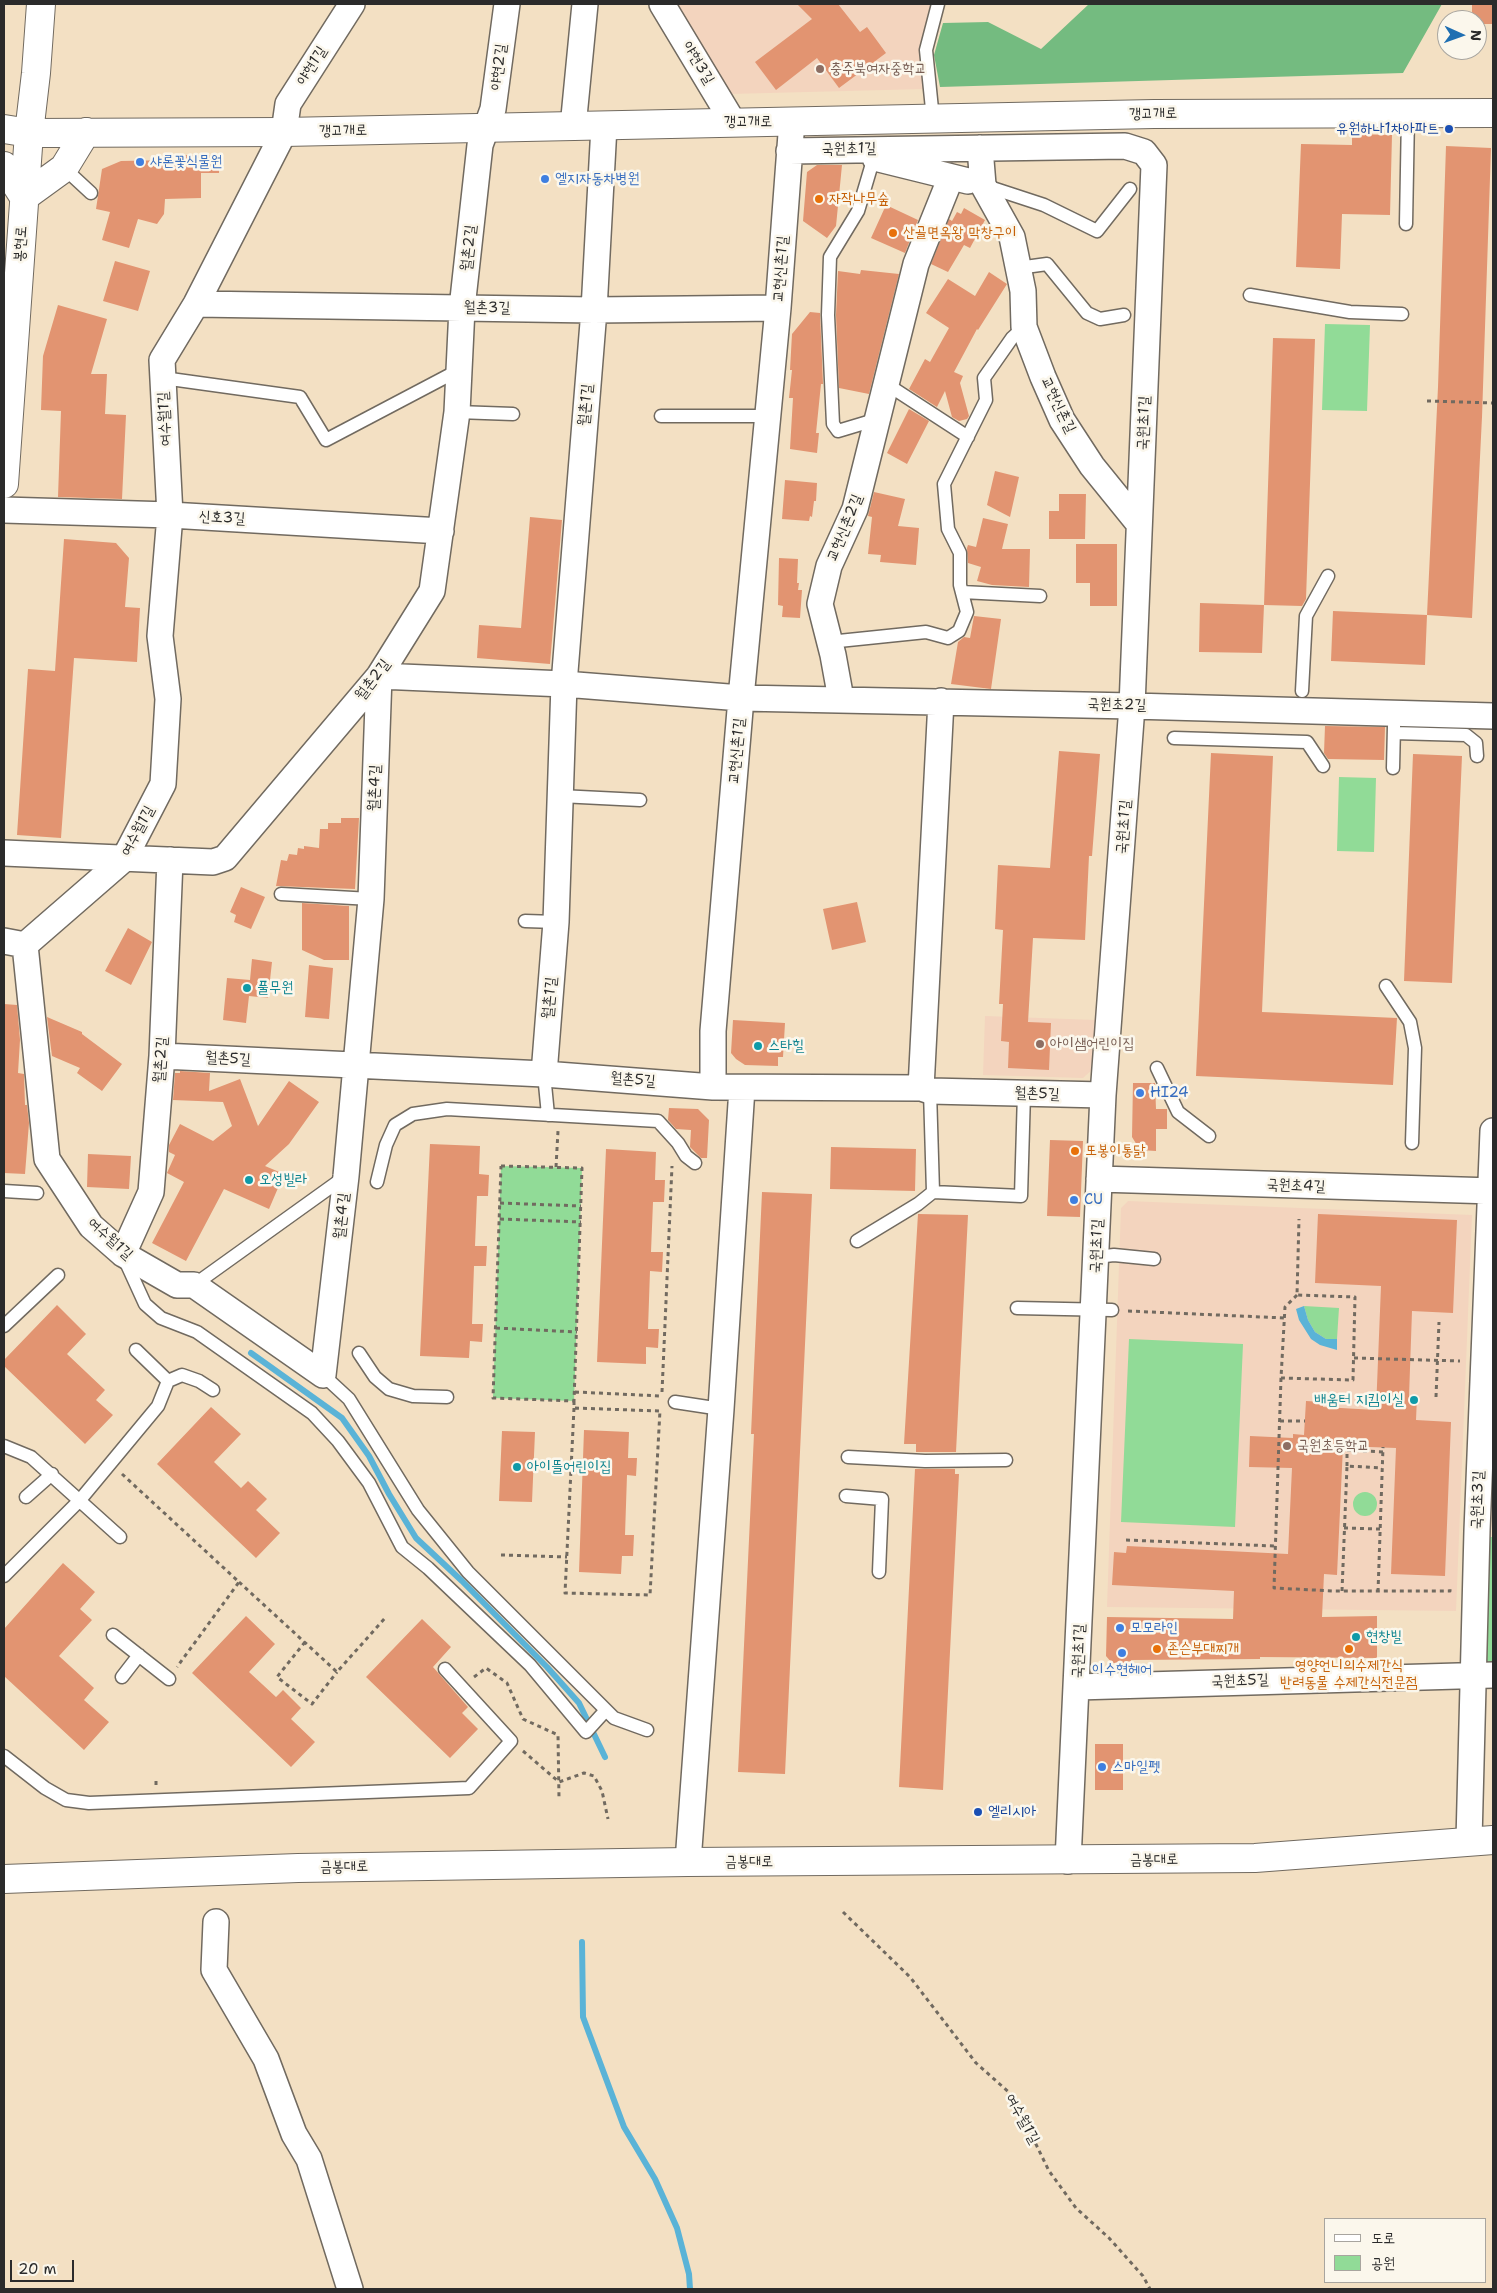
<!DOCTYPE html>
<html>
<head>
<meta charset="utf-8">
<style>
  body { margin:0 }
  #map { position:relative; width:1497px; height:2293px; overflow:hidden; background:#f3e0c3; font-family:"Shantell Sans","Poor Story",sans-serif }
  canvas { display:block }
  .frame { position:absolute; inset:0; border:5px solid #2b2b2b; pointer-events:none }
  .legend { position:absolute; left:1324px; top:2218px; width:162px; height:65px; box-sizing:border-box; background:#fbf7ec; border:1px solid #a8a59f; margin:0; padding:6px 9px; list-style:none; font-size:15px; color:#2b2b2b }
  .legend li { display:flex; align-items:center; gap:10px; height:25px }
  .legend b { width:25px; border:1px solid #a8a59f }
  .north { position:absolute; left:1437px; top:10px; width:50px; height:50px; box-sizing:border-box; background:#fbf7ec; border:1px solid #a8a59f; border-radius:50%; rotate:92deg; font-size:14px; font-weight:700; line-height:20px; text-align:center; color:#2b2b2b }
  .north::after { content:''; display:block; margin:auto; width:18px; height:22px; background:#1f6fb2; clip-path:polygon(50% 0,100% 100%,50% 72%,0 100%) }
  .scale { position:absolute; left:10px; top:2260px; width:64px; height:22px; box-sizing:border-box; border:2px solid #2b2b2b; border-top:0; padding-left:6px; font-size:15px; line-height:18px; white-space:nowrap; color:#2b2b2b; -webkit-text-stroke:4px #fbf7ec; paint-order:stroke }
</style>
</head>
<body>
<div id="map">
<canvas width="1497" height="2293"></canvas>
<div class="frame"></div>
<ul class="legend">
<li><b style="height:6px;background:#fff"></b>도로</li>
<li><b style="height:14px;background:#91db97"></b>공원</li>
</ul>
<div class="north">N</div>
<div class="scale">20 m</div>
</div>
<script>
const c = document.querySelector('canvas').getContext('2d');
c.lineJoin = 'round';
function fillPath(path, color) {
  c.fillStyle = color;
  c.fill(path, 'evenodd');
}
function poly(rows) {
  const path = new Path2D();
  for (const r of rows) {
    if (r.length === 3) {
      path.moveTo(r[0] + r[2], r[1]);
      path.arc(r[0], r[1], r[2], 0, 2 * Math.PI);
      continue;
    }
    path.moveTo(r[0], r[1]);
    for (let i = 2; i < r.length; i += 2) path.lineTo(r[i], r[i + 1]);
  }
  return path;
}
function trace(path, color, width, dash) {
  c.strokeStyle = color;
  c.lineWidth = width;
  c.lineCap = dash ? 'butt' : 'round';
  c.setLineDash(dash || []);
  c.stroke(path);
}
function write(font, color, halo, rows, align = 'center') {
  c.font = font + ' "Shantell Sans","Poor Story",sans-serif';
  c.lineWidth = 5;
  c.setLineDash([]);
  c.textBaseline = 'middle';
  c.strokeStyle = halo;
  c.fillStyle = color;
  for (const [text, x, y, turn = 0] of rows) {
    c.save();
    c.translate(x, y);
    c.rotate((+turn || 0) * Math.PI / 180);
    c.textAlign = isNaN(turn) ? turn : align;
    if (halo) c.strokeText(text, 0, 0);
    c.fillText(text, 0, 0);
    c.restore();
  }
}
fillPath(poly([
  [678,4,937,4,926,49,924,89,730,94],
  [985,1016,1096,1020,1094,1068,1083,1078,983,1075],
  [1128,1201,1472,1215,1456,1611,1107,1607,1121,1208]
]), '#f3d4be');
fillPath(poly([
  [1325,324,1370,325,1367,411,1322,410],
  [1339,777,1376,778,1374,852,1337,851],
  [501,1166,582,1168,574,1401,493,1398],
  [1304,1306,1339,1308,1337,1339,1326,1339,1315,1332,1308,1320],
  [1129,1339,1243,1344,1235,1527,1121,1522],
  [1365,1504,12],
  [1481,1537,1493,1537,1493,1667,1486,1667,1478,1657]
]), '#91db97');
fillPath(poly([
  [1089,4,1442,4,1403,73,940,87,934,55,943,23,988,22,1041,49]
]), '#74bb80');
fillPath(poly([
  [1304,1306,1308,1320,1315,1332,1326,1339,1337,1339,1337,1350,1320,1345,1311,1339,1299,1320,1296,1309]
]), '#5ab3d7');
trace(poly([
  [251,1353,342,1418,369,1456,389,1494,416,1538,462,1581,547,1667,579,1703,605,1757],
  [582,1942,583,2017,624,2127,655,2179,677,2228,689,2274,690,2289]
]), '#5ab3d7', 6);
fillPath(poly([
  [797,4,838,4,860,32,867,27,886,53,839,88,817,58,776,90,755,62,812,19],
  [1472,4,1493,4,1493,24,1477,24,1477,20,1472,20],
  [1352,134,1392,135,1390,215,1342,214,1340,269,1296,267,1301,144,1352,145],
  [1446,146,1491,148,1482,417,1472,618,1427,615,1438,387],
  [174,155,219,155,219,173,201,173,201,198,165,199,164,214,157,224,138,219,129,248,102,240,110,212,96,209,102,169,121,161,174,160],
  [817,165,842,165,836,226,827,238,803,221,807,172],
  [886,205,918,220,905,253,871,238],
  [964,208,985,220,970,248,964,245,948,272,931,264,949,219,952,221,957,212,961,214],
  [115,261,150,271,138,311,103,301],
  [861,270,899,274,869,394,839,388,836,315,838,271,860,274],
  [989,272,1007,284,978,330,977,329,954,372,963,376,960,383,969,416,967,419,959,421,952,417,945,391,937,407,909,389,925,359,930,362,949,328,926,313,948,279,975,296],
  [58,305,107,319,91,374,107,374,105,414,126,415,122,499,58,497,61,411,41,410,43,356],
  [810,312,820,313,823,384,821,384,816,433,819,433,817,453,790,449,793,398,789,398,792,370,790,370,792,334],
  [1273,338,1315,339,1306,599,1302,606,1264,605],
  [909,409,929,421,907,464,887,453],
  [995,471,1019,477,1010,517,987,505],
  [785,480,817,483,816,501,814,501,812,517,810,516,809,521,782,519],
  [874,492,905,499,898,526,919,528,916,565,880,562,881,555,868,554,872,517,868,516],
  [1059,494,1086,494,1085,539,1049,539,1049,511,1059,511],
  [530,517,562,520,550,664,477,658,479,625,521,628],
  [983,518,1008,524,1002,549,1030,549,1029,587,992,585,977,581,981,567,968,563,967,548,968,545,976,547],
  [64,539,116,543,129,558,125,607,140,608,137,662,74,658,61,838,17,835,28,669,55,671],
  [1076,544,1117,544,1117,606,1090,606,1090,583,1076,583],
  [779,558,798,559,797,583,799,583,798,590,802,590,800,618,782,617,783,606,778,605],
  [1200,603,1264,605,1262,653,1199,652],
  [1333,611,1427,615,1425,665,1331,661],
  [974,616,1001,619,991,689,951,684,958,642,964,637,970,638],
  [1325,726,1385,727,1384,760,1328,759,1324,753],
  [1059,751,1100,754,1092,856,1089,856,1085,940,1033,938,1028,1022,1051,1023,1049,1070,1008,1068,1009,1042,1001,1041,1003,1004,999,1004,1003,930,995,929,998,865,1050,868],
  [1211,753,1273,756,1262,1012,1397,1018,1393,1085,1196,1076],
  [1413,754,1462,756,1452,983,1404,981],
  [341,818,359,818,355,889,276,886,281,860,287,861,289,854,297,855,298,848,304,849,304,846,319,848,320,829,328,829,328,823,341,823],
  [241,887,265,897,251,929,234,922,236,915,230,912],
  [857,902,866,942,832,950,823,909],
  [302,903,349,906,349,960,324,960,302,950],
  [128,928,152,942,131,985,105,971],
  [252,959,272,962,268,998,249,996,246,1023,223,1020,227,978,250,980],
  [309,965,333,968,329,1019,305,1017],
  [4,1004,17,1005,20,1040,18,1073,24,1074,25,1105,27,1105,29,1123,25,1174,4,1173],
  [47,1017,82,1032,82,1034,122,1064,102,1091,77,1073,80,1068,52,1056],
  [733,1020,785,1023,783,1057,778,1057,778,1066,745,1065,736,1059,731,1053],
  [180,1071,210,1073,209,1091,240,1079,258,1126,289,1081,319,1102,289,1144,265,1166,284,1174,269,1209,224,1189,186,1261,152,1243,184,1182,167,1173,175,1155,169,1152,169,1145,180,1124,213,1141,232,1126,223,1102,173,1100,175,1073,180,1073],
  [1133,1083,1155,1083,1156,1109,1167,1109,1167,1129,1156,1129,1156,1151,1140,1150,1132,1137],
  [669,1108,698,1109,709,1120,707,1158,701,1158,690,1147,691,1130,676,1129,668,1120],
  [1050,1140,1083,1141,1080,1217,1047,1216],
  [430,1144,480,1146,479,1174,489,1175,488,1196,477,1196,475,1246,487,1246,486,1266,474,1266,472,1324,483,1324,482,1342,470,1341,469,1358,420,1356],
  [831,1147,916,1149,915,1191,830,1189],
  [606,1149,656,1152,655,1180,665,1180,664,1202,653,1202,651,1252,663,1252,662,1272,650,1271,648,1329,659,1329,658,1348,646,1347,646,1364,597,1362],
  [88,1154,131,1156,129,1189,87,1187],
  [762,1192,812,1194,785,1774,738,1772,754,1434,751,1434],
  [918,1214,968,1215,956,1452,916,1452,916,1444,904,1444],
  [1318,1214,1457,1220,1453,1313,1412,1311,1409,1397,1417,1397,1416,1420,1451,1422,1445,1576,1391,1574,1396,1448,1343,1446,1337,1575,1324,1574,1322,1617,1377,1616,1377,1658,1260,1657,1260,1659,1131,1660,1131,1663,1112,1663,1106,1656,1107,1617,1233,1619,1234,1591,1112,1585,1114,1552,1126,1553,1127,1546,1288,1554,1292,1468,1249,1467,1250,1436,1293,1438,1293,1434,1304,1435,1306,1401,1323,1402,1323,1407,1376,1410,1381,1286,1315,1283],
  [57,1305,86,1334,67,1354,105,1390,96,1400,113,1415,85,1444,4,1366,4,1360],
  [211,1407,241,1434,214,1462,241,1488,248,1481,267,1499,256,1510,280,1533,256,1558,157,1464],
  [584,1430,629,1432,628,1458,637,1458,636,1476,627,1475,625,1535,634,1535,633,1556,622,1556,621,1574,579,1572],
  [502,1431,535,1432,532,1502,499,1501],
  [915,1469,955,1469,955,1474,959,1474,943,1790,899,1787],
  [63,1563,95,1592,80,1609,92,1620,59,1656,94,1688,84,1700,109,1722,84,1750,4,1676,4,1629],
  [246,1616,275,1644,249,1672,276,1697,283,1690,301,1708,291,1719,315,1742,291,1767,192,1673],
  [422,1619,451,1647,433,1667,468,1707,462,1713,478,1729,450,1758,366,1677],
  [1095,1744,1123,1744,1123,1790,1095,1790]
]), '#e29471');
const lane = poly([
  [933,119,926,50,938,4],
  [874,157,858,211,830,257,828,315,833,424,838,431,878,419],
  [64,168,91,193],
  [986,186,1044,205,1097,231,1130,189],
  [1406,224,1408,115],
  [1018,268,1047,264,1087,313,1100,319,1124,315],
  [1250,295,1350,312,1402,314],
  [163,378,300,397,326,440,459,370],
  [888,385,968,437],
  [457,412,513,414],
  [661,416,768,416],
  [962,592,1040,596],
  [829,642,926,632,948,638,959,631,967,612,960,585,960,553,948,529,944,484,986,400,984,378,1012,338,1024,327],
  [1302,691,1306,616,1328,576],
  [1394,733,1466,735,1476,743,1477,756],
  [1174,738,1307,742,1323,766],
  [1393,768,1394,726],
  [560,796,640,800],
  [281,894,371,899],
  [525,921,556,922],
  [1386,986,1410,1022,1415,1048,1412,1143],
  [1157,1068,1178,1112,1209,1136],
  [544,1074,548,1115],
  [930,1091,933,1192,1021,1196,1024,1093],
  [377,1182,386,1145,395,1125,413,1114,447,1109,658,1121,678,1143,686,1156,695,1163],
  [4,1191,37,1193],
  [857,1241,918,1204,933,1192],
  [1096,1257,1114,1255,1154,1259],
  [124,1258,145,1304,161,1318,197,1332,312,1413,338,1441,369,1483,402,1547,428,1568,530,1665,586,1732,606,1710],
  [194,1285,346,1176],
  [1017,1308,1112,1310],
  [4,1326,58,1275],
  [136,1350,168,1381],
  [359,1353,375,1377,389,1389,413,1396,447,1397],
  [323,1375,349,1399,418,1510,468,1572,614,1718,647,1730],
  [675,1402,721,1409],
  [4,1446,31,1457,120,1537],
  [848,1457,925,1461,1006,1460],
  [846,1496,882,1499,879,1572],
  [26,1497,52,1474],
  [4,1576,80,1500,158,1406,168,1381,182,1375,199,1381,213,1390],
  [113,1635,169,1679],
  [122,1677,139,1655],
  [4,1756,45,1788,66,1800,89,1803,469,1788,511,1741,445,1669]
]);
const street = poly([
  [352,4,288,104,284,132,196,304,162,360,170,515,160,636,168,699,163,784,124,859,25,945,47,1159,91,1226,123,1254,177,1285,194,1285,323,1375,346,1176,371,899,379,676,564,684,741,698,1132,706,1493,716],
  [662,4,733,122],
  [573,127,585,4],
  [980,148,983,185,1012,237,1023,291,1024,327,1043,377,1062,420,1092,466,1139,524],
  [789,151,1125,146,1144,152,1154,165,1132,706,1103,1095,1068,1861],
  [875,158,968,181],
  [196,304,594,310,778,308],
  [4,510,170,515,441,531],
  [841,699,833,655,820,604,829,566,855,509,916,264,951,177],
  [4,853,213,862,225,858,379,676,432,591,457,412,462,308,480,145,493,109,507,4],
  [4,941,25,945],
  [162,1056,544,1074,713,1087,921,1088,930,1091,1103,1095],
  [544,1074,556,922,564,684,594,310,604,126],
  [713,1087,713,1031,741,698,778,308,791,134],
  [921,1088,941,701],
  [1099,1179,1493,1191],
  [123,1254,151,1192,162,1056,170,860],
  [1077,1687,1493,1675],
  [1469,1840,1477,1531,1493,1131],
  [688,1862,721,1409,742,1088],
  [216,1922,214,1970,266,2059,294,2134,309,2159,350,2289]
]);
const secondary = poly([
  [4,129,29,133,284,132,1154,114,1493,113],
  [4,166,24,197,64,168,86,132],
  [4,484,29,133,36,73,41,4],
  [4,1879,298,1868,688,1862,1255,1858,1493,1840]
]);
trace(lane, '#716a60', 15);
trace(street, '#716a60', 28);
trace(secondary, '#716a60', 30);
trace(poly([
  [1427,401,1493,403],
  [501,1166,582,1168,574,1401,493,1398,501,1166],
  [556,1167,558,1131],
  [500,1203,581,1206],
  [500,1219,581,1222],
  [1297,1295,1285,1307,1281,1378,1353,1380,1355,1297,1297,1295,1299,1219],
  [1128,1311,1285,1318],
  [496,1328,577,1332],
  [1354,1358,1460,1361],
  [1281,1378,1274,1588,1334,1591,1450,1591,1450,1589],
  [575,1392,661,1396],
  [662,1392,672,1166],
  [1436,1397,1439,1322],
  [574,1401,574,1408,660,1411],
  [574,1408,565,1593,650,1595,660,1410],
  [1280,1421,1305,1421],
  [1347,1466,1347,1450,1383,1452],
  [122,1474,239,1582,177,1667],
  [1344,1528,1380,1529],
  [1126,1540,1275,1546],
  [501,1555,567,1557],
  [239,1582,337,1672,385,1618],
  [1342,1591,1347,1466,1382,1468],
  [1378,1592,1383,1447],
  [305,1642,277,1677,312,1704,337,1672],
  [474,1677,486,1668,507,1683,523,1719,558,1735,559,1798],
  [523,1751,559,1782,584,1773,594,1776,602,1791,608,1819],
  [156,1785,156,1778],
  [843,1912,910,1977,976,2063,1012,2095,1049,2171,1076,2208,1109,2238,1143,2276,1150,2289]
]), '#716a60', 3, [4, 4]);
trace(lane, '#fff', 12);
trace(street, '#fff', 25);
trace(secondary, '#fff', 28);
for (const [x, y, r, color] of [
  [820,69,5,"#8d6e63"],
  [1449,129,5,"#1a4fb4"],
  [140,162,5,"#3f7fe0"],
  [545,179,5,"#3f7fe0"],
  [819,199,5,"#e8710a"],
  [893,233,5,"#e8710a"],
  [247,988,5,"#0f9aa8"],
  [1040,1044,5,"#8d6e63"],
  [758,1046,5,"#0f9aa8"],
  [1140,1093,5,"#3f7fe0"],
  [1075,1151,5,"#e8710a"],
  [249,1180,5,"#0f9aa8"],
  [1074,1200,5,"#3f7fe0"],
  [1414,1400,5,"#0f9aa8"],
  [1287,1446,5,"#8d6e63"],
  [517,1467,5,"#0f9aa8"],
  [1120,1628,5,"#3f7fe0"],
  [1356,1637,5,"#0f9aa8"],
  [1157,1649,5,"#e8710a"],
  [1349,1649,5,"#e8710a"],
  [1122,1653,5,"#3f7fe0"],
  [1102,1767,5,"#3f7fe0"],
  [978,1812,5,"#1a4fb4"]
]) {
  const dot = new Path2D();
  dot.arc(x, y, r, 0, 2 * Math.PI);
  c.fillStyle = color;
  c.fill(dot);
  trace(dot, '#fbf7ec', 2);
}
write('15px', '#2b2b2b', '#fbf7ec', [
  ["야현3길",698,63,59],
  ["야현1길",312,66,-58],
  ["야현2길",499,67,-83],
  ["갱고개로",1153,114,-1],
  ["갱고개로",748,122],
  ["갱고개로",343,131,-1],
  ["국원초1길",849,149,-1],
  ["봉현로",21,244,-86],
  ["월촌2길",469,248,-84],
  ["교현신촌1길",781,269,-86],
  ["월촌3길",487,308,1],
  ["월촌1길",586,405,-85],
  ["교현신촌길",1058,405,64],
  ["여수월1길",165,419,-93],
  ["국원초1길",1144,423,-88],
  ["신호3길",222,518,3],
  ["교현신촌2길",845,528,-68],
  ["월촌2길",373,680,-53],
  ["국원초2길",1117,705,1],
  ["교현신촌1길",737,751,-85],
  ["월촌4길",375,788,-88],
  ["국원초1길",1124,827,-86],
  ["여수월1길",138,831,-62],
  ["월촌1길",550,998,-85],
  ["월촌5길",228,1059,3],
  ["월촌2길",161,1060,-86],
  ["월촌5길",633,1080,4],
  ["월촌5길",1037,1094,2],
  ["국원초4길",1296,1186,2],
  ["월촌4길",342,1216,-84],
  ["여수월1길",110,1239,42],
  ["국원초1길",1097,1246,-88],
  ["국원초3길",1478,1500,-88],
  ["국원초1길",1079,1651,-88],
  ["국원초5길",1240,1681,-2],
  ["금봉대로",1154,1860,-1],
  ["금봉대로",749,1862],
  ["금봉대로",344,1867,-1],
  ["여수월1길",1022,2119,61]
]);
write('15px', '#785e54', '#fbf7ec', [
  ["충주북여자중학교",830,69],
  ["아이샘어린이집",1050,1044],
  ["국원초등학교",1297,1446]
], 'left');
write('15px', '#164399', '#fbf7ec', [
  ["유원하나1차아파트",1439,129],
  ["엘리시아",988,1812,"left"]
], 'right');
write('15px', '#366cbe', '#fbf7ec', [
  ["샤론꽃식물원",150,162],
  ["엘지자동차병원",555,179],
  ["HI24",1150,1093],
  ["CU",1084,1200],
  ["모모라인",1130,1628],
  ["이수현헤어",1122,1670,"center"],
  ["스마일펫",1112,1767]
], 'left');
write('15px', '#c56008', '#fbf7ec', [
  ["자작나무숲",829,199],
  ["산골면옥왕 막창구이",903,233],
  ["또봉이통닭",1085,1151],
  ["존슨부대찌개",1167,1649],
  ["영양언니의수제간식",1349,1666,"center"],
  ["반려동물 수제간식전문점",1349,1683,"center"]
], 'left');
write('15px', '#0d838f', '#fbf7ec', [
  ["풀무원",257,988],
  ["스타힐",768,1046],
  ["오성빌라",259,1180],
  ["배움터 지킴이실",1404,1400,"right"],
  ["아이뜰어린이집",527,1467],
  ["현창빌",1366,1637]
], 'left');
</script>
</body>
</html>
